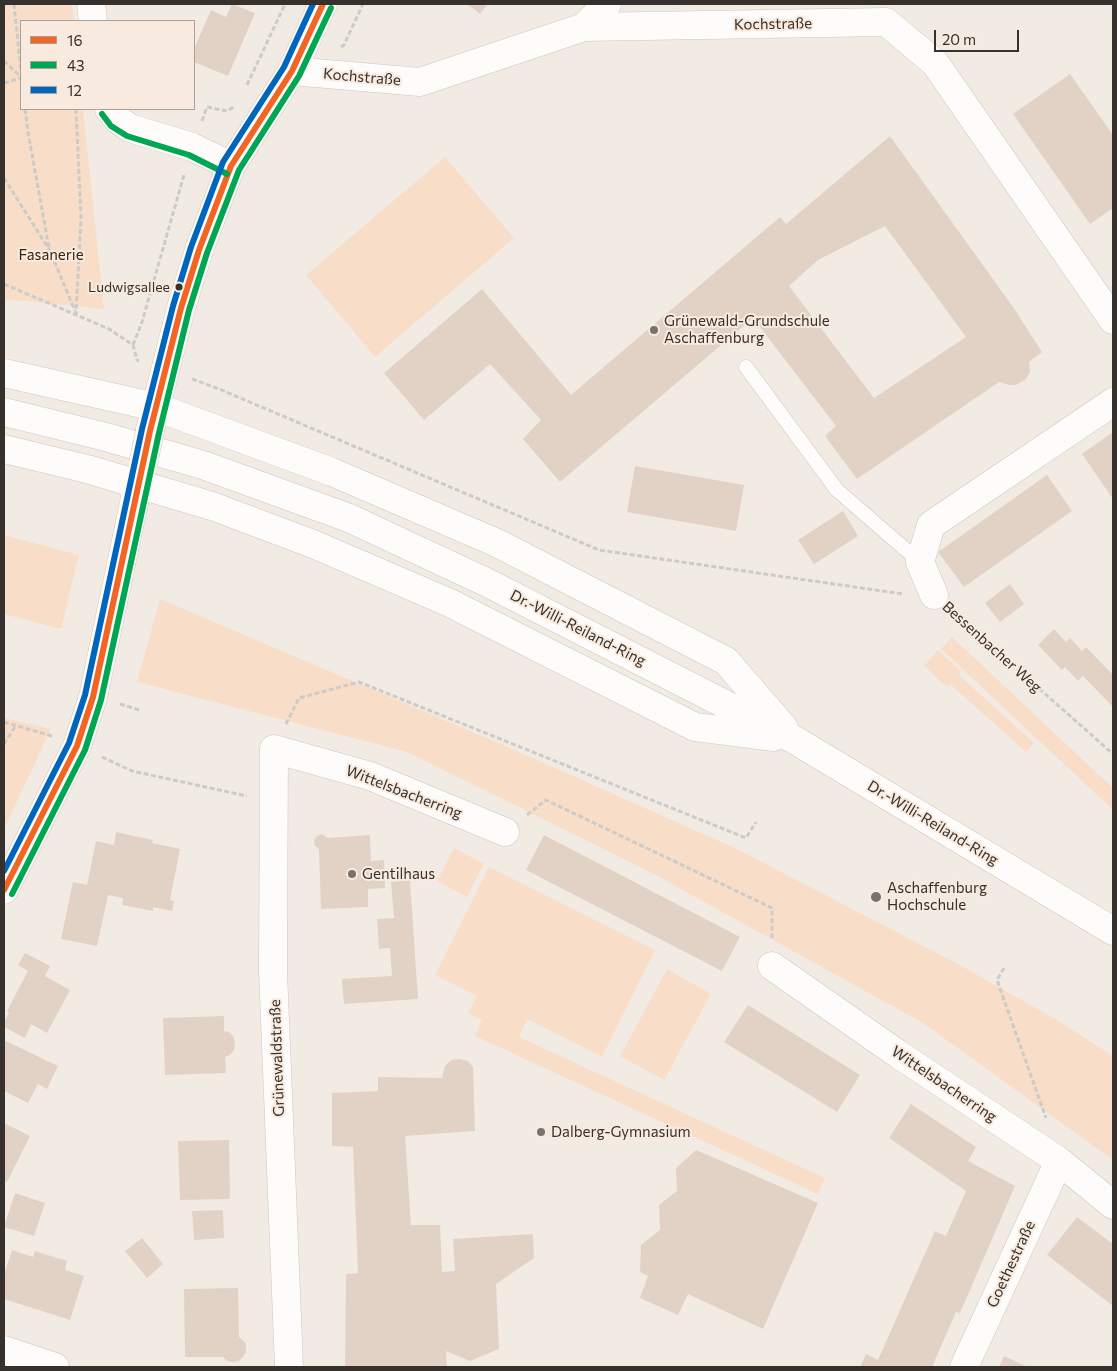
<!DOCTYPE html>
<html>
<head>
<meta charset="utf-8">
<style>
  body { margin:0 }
  #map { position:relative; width:1117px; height:1371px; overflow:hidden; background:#f2ebe4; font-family:Commissioner,sans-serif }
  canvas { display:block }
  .frame { position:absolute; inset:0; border:5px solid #37312d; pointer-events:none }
  .legend { position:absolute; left:20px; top:20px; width:175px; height:90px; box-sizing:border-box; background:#f8eade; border:1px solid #aba097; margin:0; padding:6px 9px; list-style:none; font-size:15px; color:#37312d }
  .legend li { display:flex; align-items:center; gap:10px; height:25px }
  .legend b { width:25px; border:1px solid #aba097 }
  .scale { position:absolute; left:934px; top:30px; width:85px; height:22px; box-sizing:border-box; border:2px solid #37312d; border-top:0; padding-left:6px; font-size:15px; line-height:18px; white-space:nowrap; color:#37312d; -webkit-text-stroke:4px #f8eade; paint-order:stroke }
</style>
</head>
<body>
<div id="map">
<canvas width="1117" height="1371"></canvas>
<div class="frame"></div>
<ul class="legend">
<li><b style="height:6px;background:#f26522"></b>16</li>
<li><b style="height:6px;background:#00a651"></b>43</li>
<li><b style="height:6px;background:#0065bd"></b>12</li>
</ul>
<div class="scale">20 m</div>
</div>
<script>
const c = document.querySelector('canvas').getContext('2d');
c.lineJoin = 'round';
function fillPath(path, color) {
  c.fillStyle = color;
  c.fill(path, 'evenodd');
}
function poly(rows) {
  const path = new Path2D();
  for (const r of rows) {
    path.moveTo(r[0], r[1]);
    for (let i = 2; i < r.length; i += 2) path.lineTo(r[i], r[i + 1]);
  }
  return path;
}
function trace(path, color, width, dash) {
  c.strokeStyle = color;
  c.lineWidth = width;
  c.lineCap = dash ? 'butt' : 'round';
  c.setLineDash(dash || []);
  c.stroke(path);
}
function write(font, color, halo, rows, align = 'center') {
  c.font = font + ' Commissioner,sans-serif';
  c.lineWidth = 4;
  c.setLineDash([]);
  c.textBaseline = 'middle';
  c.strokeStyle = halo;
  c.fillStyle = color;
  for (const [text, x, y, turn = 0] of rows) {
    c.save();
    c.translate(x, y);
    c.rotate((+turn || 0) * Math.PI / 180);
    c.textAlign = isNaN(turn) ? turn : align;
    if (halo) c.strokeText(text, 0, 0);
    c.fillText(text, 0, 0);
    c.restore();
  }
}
fillPath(poly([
  [4,4,72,4,74,21,21,21,21,109,83,109,104,309,4,299],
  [445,157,514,238,375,357,306,275],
  [4,535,79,555,61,629,4,614],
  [160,599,508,747,737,849,958,964,1057,1020,1113,1056,1113,1160,923,1023,650,872,407,752,137,682],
  [952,637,1113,788,1113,810,941,649],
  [938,650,961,671,959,675,1034,743,1026,752,950,684,947,687,924,666],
  [4,718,51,729,4,829],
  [454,848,484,864,467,897,437,881],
  [489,867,655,950,602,1057,527,1019,519,1037,825,1178,818,1194,475,1036,482,1020,468,1013,477,996,435,975],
  [667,969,711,994,664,1080,620,1056]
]), '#f8dec8');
fillPath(poly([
  [232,4,255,13,228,76,194,62,194,49,211,10,226,17],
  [467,4,488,4,480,14],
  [1070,74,1113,135,1113,208,1090,224,1013,114],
  [890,136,1013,307,1042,352,1029,362,1030,372,1025,380,1016,385,1009,385,999,382,857,479,825,436,836,426,753,318,560,482,523,439,541,420,490,364,424,420,384,373,482,289,571,395,780,217,786,224],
  [885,226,966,337,874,398,789,286,818,260],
  [1113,432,1113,499,1082,454],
  [635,466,744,485,736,531,627,512],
  [1047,475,1072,511,964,587,938,552],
  [843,511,858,536,814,564,798,540],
  [1010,584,1024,604,1000,622,985,603],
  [1054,629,1066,642,1070,638,1082,651,1086,647,1113,675,1113,707,1083,676,1078,681,1065,667,1062,670,1038,645],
  [116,832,153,840,152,843,180,849,170,900,174,901,172,911,153,907,153,911,122,905,123,898,108,895,97,946,61,939,73,882,87,885,96,841,114,845],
  [322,834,328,838,370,835,371,861,384,860,385,888,368,889,368,907,321,909,319,849,315,846,314,840,317,836],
  [544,835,740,937,722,971,526,870],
  [410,880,418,999,344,1004,342,979,392,976,390,948,379,949,377,919,394,918,391,882],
  [25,953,50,966,45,976,70,990,47,1033,31,1024,25,1038,4,1027,4,1022,9,1013,7,1011,28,971,18,965],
  [748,1005,860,1075,837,1112,724,1042],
  [224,1016,224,1031,229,1032,233,1036,235,1043,234,1050,230,1055,225,1057,226,1073,165,1075,163,1018],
  [4,1040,58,1066,47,1089,38,1084,28,1103,4,1091],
  [460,1059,468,1061,473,1067,475,1131,405,1136,411,1225,440,1225,442,1272,455,1271,453,1239,533,1234,534,1258,496,1284,499,1349,470,1361,446,1351,447,1367,345,1367,346,1274,358,1273,353,1147,332,1146,332,1093,378,1091,378,1077,442,1078,445,1066,451,1060],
  [911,1104,976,1147,968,1161,1015,1186,960,1313,956,1312,932,1367,860,1367,866,1354,878,1360,935,1231,946,1236,966,1191,889,1138],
  [4,1123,30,1136,7,1182,4,1181],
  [229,1140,230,1199,180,1200,178,1141],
  [696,1150,818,1203,763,1329,688,1294,678,1315,640,1298,648,1276,640,1272,641,1245,660,1230,659,1205,677,1191,676,1168],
  [15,1193,45,1203,34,1236,4,1227],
  [223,1210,224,1238,194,1240,192,1211],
  [1077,1217,1113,1244,1113,1306,1047,1255],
  [142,1238,163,1264,147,1278,125,1251],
  [12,1250,33,1257,35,1251,67,1261,65,1270,84,1276,70,1320,4,1299,4,1275],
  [238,1288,239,1337,245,1342,246,1346,246,1352,243,1357,239,1361,233,1362,227,1361,223,1357,185,1357,184,1289],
  [1004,1356,1028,1367,999,1367]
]), '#e2d2c6');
const lane = poly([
  [746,367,837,490,920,562]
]);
const street = poly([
  [584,27,607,4],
  [292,71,420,82,584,27,886,22,935,63,1113,320],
  [934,595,920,562,931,525,1113,402],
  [4,890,77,746,93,697,138,484],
  [772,966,898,1054,1059,1161,1113,1205],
  [4,1350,55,1367],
  [289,1367,273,971,274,749,370,776,505,832],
  [964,1367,1059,1161]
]);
const secondary = poly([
  [91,4,93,21],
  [109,109,117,119,130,128,192,147,231,166],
  [150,430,181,308,199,250,231,166,292,71,323,4]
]);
const highway = poly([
  [4,373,156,407,332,472,497,543,726,661,784,728],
  [4,412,106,437,203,465,349,518,488,583,793,739,1113,931],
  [4,449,87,469,212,506,313,544,450,603,695,727,774,737]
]);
trace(lane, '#ccc6c1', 15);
trace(street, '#ccc6c1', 29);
trace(secondary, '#ccc6c1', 29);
trace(highway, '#ccc6c1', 29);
trace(poly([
  [14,4,21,71],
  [341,47,344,45,363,4],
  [4,61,21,77],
  [4,83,21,78],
  [247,85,285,4],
  [25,109,28,132,49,248],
  [76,109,81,217,76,314],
  [202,121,207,107,227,111,234,107],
  [4,178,50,251,75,311],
  [4,284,109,329,133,345,137,360,139,361],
  [133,345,142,322,184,175],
  [192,379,219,389,599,550,903,594],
  [955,614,1113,754],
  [120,704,139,710],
  [4,722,52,736],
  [286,724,299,698,359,682,746,838,756,822],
  [4,744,16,725],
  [102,757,132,771,247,796],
  [527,815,546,800,772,908,772,940],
  [1004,968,997,980,1046,1118]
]), '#cdcbc8', 3, [5, 2.5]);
trace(lane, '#fdfcfb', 14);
trace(street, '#fdfcfb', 28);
trace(secondary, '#fdfcfb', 28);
trace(highway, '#fdfcfb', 28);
const secondaryBridge = poly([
  [143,464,150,431]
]);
trace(secondaryBridge, '#ccc6c1', 29, []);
trace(secondaryBridge, '#fdfcfb', 28);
trace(poly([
  [4,890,77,746,93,697,150,431,181,308,199,250,231,166,292,71,323,4]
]), '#f26522', 6);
trace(poly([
  [102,114,111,126,127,136,189,155,227,174],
  [12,894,85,750,101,700,159,433,189,310,207,253,239,170,299,76,331,8]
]), '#00a651', 6);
trace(poly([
  [4,871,69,743,85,695,142,429,173,306,191,247,223,162,284,67,313,4]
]), '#0065bd', 6);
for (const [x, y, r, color] of [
  [179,287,4.5,"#37312d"],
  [654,330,5,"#78726d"],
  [352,874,5,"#78726d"],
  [876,897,6,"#78726d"],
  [541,1132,5,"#78726d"]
]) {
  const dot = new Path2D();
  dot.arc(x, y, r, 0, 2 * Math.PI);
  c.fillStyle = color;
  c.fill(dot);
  trace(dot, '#f8eade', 2);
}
write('14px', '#37312d', '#f8eade', [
  ["Ludwigsallee",170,287]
], 'right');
write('15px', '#37312d', '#f8eade', [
  ["Kochstraße",773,24,-1],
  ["Kochstraße",362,77,5],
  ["Dr.-Willi-Reiland-Ring",578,628,27],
  ["Bessenbacher Weg",992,647,42],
  ["Wittelsbacherring",404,792,21],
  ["Dr.-Willi-Reiland-Ring",933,823,31],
  ["Grünewaldstraße",277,1058,-92],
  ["Wittelsbacherring",944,1084,34],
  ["Goethestraße",1011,1264,-65]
]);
write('15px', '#3b230c', '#f8eade', [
  ["Fasanerie",51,255]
]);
write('15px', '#37312d', '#f8eade', [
  ["Grünewald-Grundschule",664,321],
  ["Aschaffenburg",664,338],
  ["Gentilhaus",362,874],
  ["Aschaffenburg",887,888],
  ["Hochschule",887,905],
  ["Dalberg-Gymnasium",551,1132]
], 'left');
</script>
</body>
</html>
